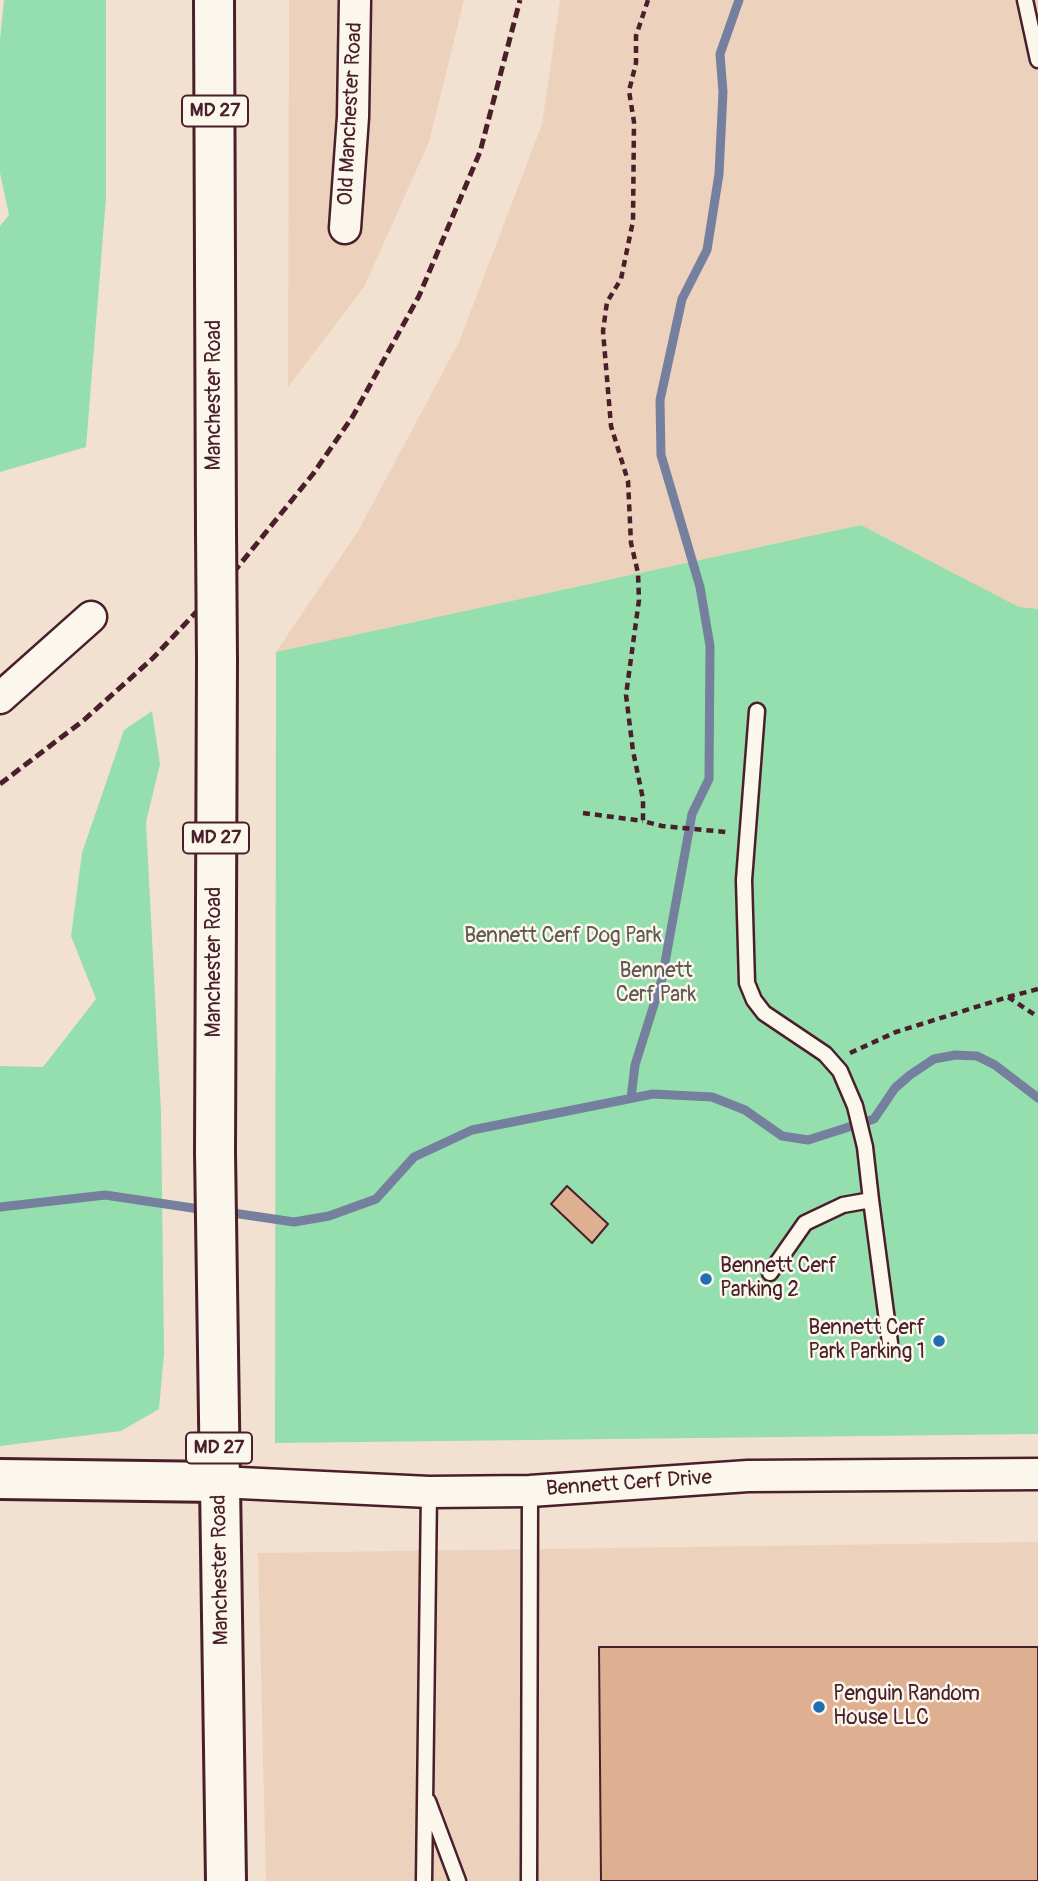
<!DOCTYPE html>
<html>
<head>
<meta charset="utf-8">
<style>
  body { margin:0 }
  canvas { display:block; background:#f2e1d0 }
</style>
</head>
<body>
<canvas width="1038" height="1881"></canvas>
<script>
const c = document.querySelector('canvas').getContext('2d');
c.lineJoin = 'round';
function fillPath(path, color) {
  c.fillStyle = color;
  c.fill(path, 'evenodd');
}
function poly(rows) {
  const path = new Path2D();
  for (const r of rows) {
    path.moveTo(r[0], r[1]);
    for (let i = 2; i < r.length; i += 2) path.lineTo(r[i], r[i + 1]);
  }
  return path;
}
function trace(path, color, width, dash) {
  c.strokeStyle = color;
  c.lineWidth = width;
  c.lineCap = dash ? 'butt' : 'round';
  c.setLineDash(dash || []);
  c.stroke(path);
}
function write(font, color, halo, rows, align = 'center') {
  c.font = font + ' Pangolin,sans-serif';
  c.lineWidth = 5;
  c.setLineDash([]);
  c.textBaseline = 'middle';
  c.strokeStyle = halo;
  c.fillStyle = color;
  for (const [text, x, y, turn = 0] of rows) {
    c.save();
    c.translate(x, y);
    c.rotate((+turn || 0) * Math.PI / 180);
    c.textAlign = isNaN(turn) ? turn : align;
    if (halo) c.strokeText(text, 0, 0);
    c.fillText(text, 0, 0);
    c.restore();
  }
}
fillPath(poly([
  [289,0,464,0,429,142,364,287,288,387],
  [560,0,1038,0,1038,609,1019,607,861,525,276,652,358,531,459,342,542,124],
  [1038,1542,1038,1881,266,1881,258,1553]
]), '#ecd2bd');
fillPath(poly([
  [4,0,106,0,106,198,86,447,0,472,0,226,9,215,0,173,0,40],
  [861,525,1019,607,1038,609,1038,1434,275,1443,276,652],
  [152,711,160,764,146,822,161,1112,164,1353,159,1409,121,1431,0,1446,0,1066,43,1067,96,999,71,936,82,853,124,730]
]), '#95dead');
trace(poly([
  [631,1098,635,1065,662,979,692,814,709,779,710,646,700,587,661,455,660,400,682,299,707,250,719,174,723,92,720,54,739,0],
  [0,1207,105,1195,206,1210],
  [226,1212,294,1222,329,1216,376,1199,414,1157,472,1130,653,1094,712,1097,745,1110,782,1136,808,1140,874,1119,895,1088,910,1075,934,1059,955,1055,977,1056,995,1065,1038,1098]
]), '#757f9e', 9);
const building = poly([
  [567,1186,608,1224,592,1243,551,1204,567,1186],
  [599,1647,1038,1647,1038,1881,601,1881,599,1647]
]);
fillPath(building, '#deaf90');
trace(building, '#4a1f2b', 2);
const lane = poly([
  [1025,0,1038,60],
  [757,711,744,880,747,983,754,1000,764,1013,825,1054,840,1071,855,1106,865,1147,871,1200],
  [770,1273,805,1223,843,1205,871,1200,890,1343],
  [428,1801,458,1881],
  [529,1880,530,1491],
  [424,1881,429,1492]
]);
const street = poly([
  [345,228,353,117,355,0],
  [0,698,91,617],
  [219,1482,429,1492,530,1491,748,1476,1038,1474]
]);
const secondary = poly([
  [0,1479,219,1482]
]);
const primary = poly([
  [214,0,216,532],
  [217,661,215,1152,226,1881]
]);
trace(lane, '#4a1f2b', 19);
trace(street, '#4a1f2b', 35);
trace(secondary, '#4a1f2b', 44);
trace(primary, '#4a1f2b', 44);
trace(poly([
  [648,0,636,36,636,63,629,91,634,122,633,221,621,279,607,302,603,331,611,426,628,481,631,543,638,573,639,600,626,695,633,751,643,799,643,821,662,826,726,832],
  [583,813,643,821],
  [1008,997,1038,989],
  [850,1053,896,1032,1008,997,1038,1017]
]), '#4a1f2b', 4.5, [7, 5]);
trace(lane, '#fbf7ec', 14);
trace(street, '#fbf7ec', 30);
trace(secondary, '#fbf7ec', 38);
trace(primary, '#fbf7ec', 38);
trace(poly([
  [0,784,84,720,153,658,233,573,313,474,353,416,419,296,480,152,520,0]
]), '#4a1f2b', 5, [10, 5]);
const primaryBridge = poly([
  [216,532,217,661]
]);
trace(primaryBridge, '#4a1f2b', 44, []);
trace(primaryBridge, '#fbf7ec', 38);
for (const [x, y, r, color] of [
  [706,1279,7,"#1f6fb2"],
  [939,1341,7,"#1f6fb2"],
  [819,1707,7,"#1f6fb2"]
]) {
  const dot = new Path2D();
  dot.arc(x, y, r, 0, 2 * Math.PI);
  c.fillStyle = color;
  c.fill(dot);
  trace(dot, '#fbf7ec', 2.5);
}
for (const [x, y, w] of [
  [215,111,66],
  [216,838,66],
  [219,1448,66]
]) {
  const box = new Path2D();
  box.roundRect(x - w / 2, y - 15.5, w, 31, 5);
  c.fillStyle = '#fbf7ec';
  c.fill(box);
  trace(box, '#4a1f2b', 2);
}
write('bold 19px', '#4a1f2b', null, [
  ["MD 27",215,111],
  ["MD 27",216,838],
  ["MD 27",219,1448]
]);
write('21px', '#4a1f2b', '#fbf7ec', [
  ["Old Manchester Road",351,114,-87],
  ["Manchester Road",215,395,-90],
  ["Manchester Road",215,962,-90],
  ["Bennett Cerf Drive",629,1484,-4],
  ["Manchester Road",221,1570,-91]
]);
write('21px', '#605852', '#fbf7ec', [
  ["Bennett Cerf Dog Park",563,937],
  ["Bennett",656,972],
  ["Cerf Park",656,996]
]);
write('21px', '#4a1f2b', '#fbf7ec', [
  ["Bennett Cerf",720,1267],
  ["Parking 2",720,1291],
  ["Bennett Cerf",925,1329,"right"],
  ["Park Parking 1",925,1353,"right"],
  ["Penguin Random",833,1695],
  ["House LLC",833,1719]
], 'left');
</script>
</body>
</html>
